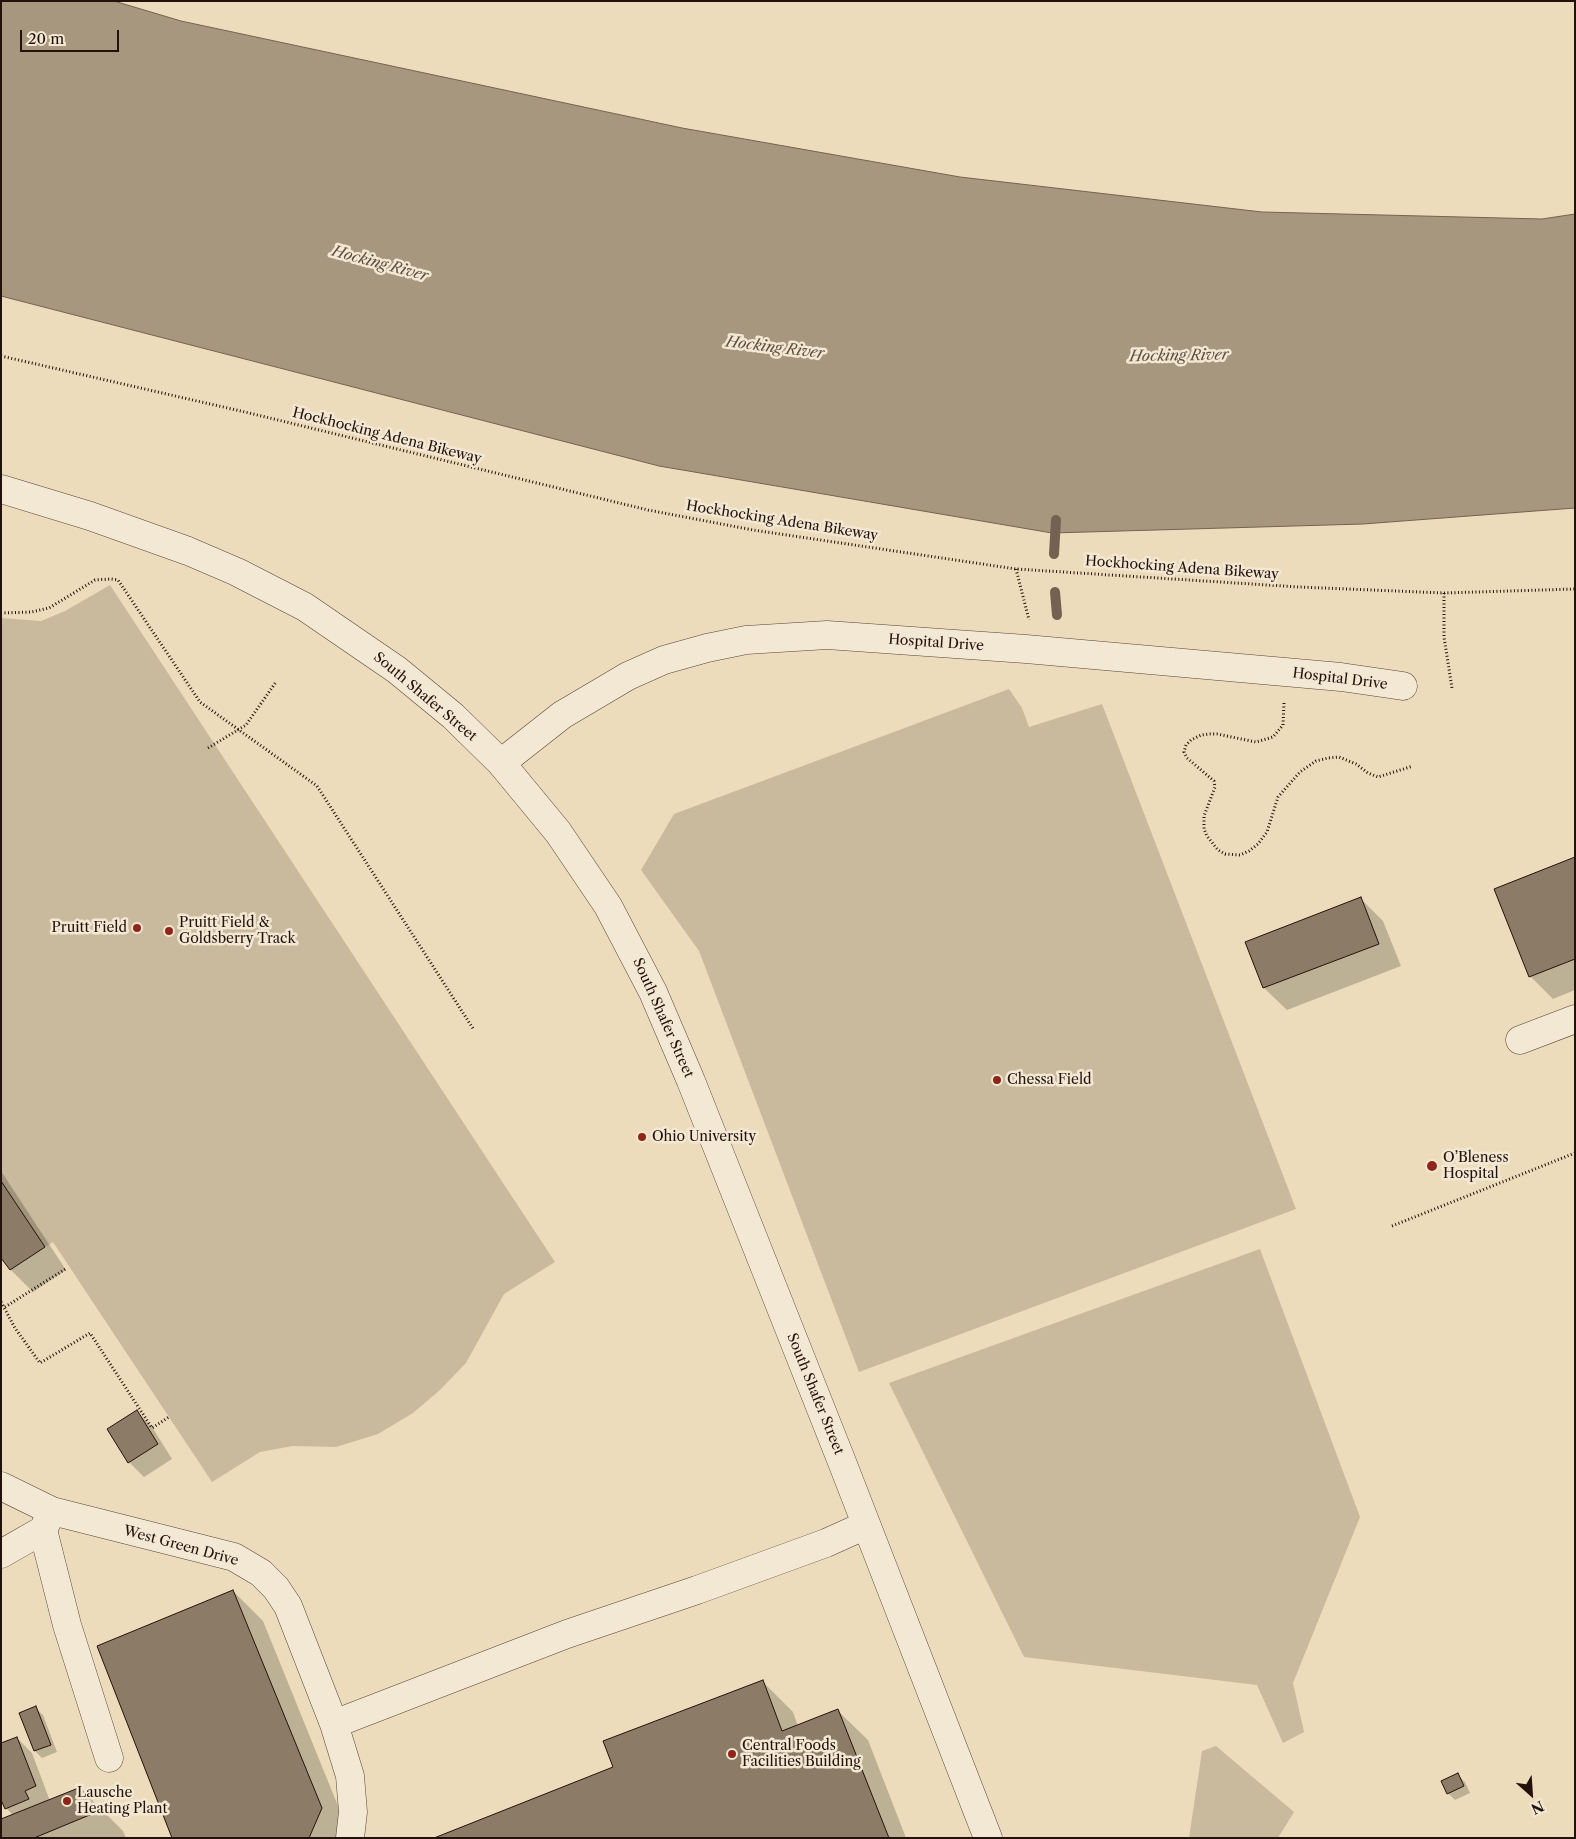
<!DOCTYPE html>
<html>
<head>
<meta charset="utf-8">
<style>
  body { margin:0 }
  #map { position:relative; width:1576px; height:1839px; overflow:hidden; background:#ecdcbb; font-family:"Libre Caslon Text",serif }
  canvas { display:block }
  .frame { position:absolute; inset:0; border:2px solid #23120b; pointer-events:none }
  .north { position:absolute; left:1506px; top:1769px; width:50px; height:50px; -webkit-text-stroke:4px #f3e8d3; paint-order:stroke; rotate:154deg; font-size:14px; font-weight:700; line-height:20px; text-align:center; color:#23120b }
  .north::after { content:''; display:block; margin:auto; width:18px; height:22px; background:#23120b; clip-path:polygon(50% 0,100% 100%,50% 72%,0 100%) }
  .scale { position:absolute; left:20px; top:30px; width:99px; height:22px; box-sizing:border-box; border:2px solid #23120b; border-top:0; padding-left:6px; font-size:15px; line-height:18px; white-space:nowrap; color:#23120b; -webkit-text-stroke:4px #f3e8d3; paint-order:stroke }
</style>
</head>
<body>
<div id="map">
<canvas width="1576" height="1839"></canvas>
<div class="frame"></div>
<div class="north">N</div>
<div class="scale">20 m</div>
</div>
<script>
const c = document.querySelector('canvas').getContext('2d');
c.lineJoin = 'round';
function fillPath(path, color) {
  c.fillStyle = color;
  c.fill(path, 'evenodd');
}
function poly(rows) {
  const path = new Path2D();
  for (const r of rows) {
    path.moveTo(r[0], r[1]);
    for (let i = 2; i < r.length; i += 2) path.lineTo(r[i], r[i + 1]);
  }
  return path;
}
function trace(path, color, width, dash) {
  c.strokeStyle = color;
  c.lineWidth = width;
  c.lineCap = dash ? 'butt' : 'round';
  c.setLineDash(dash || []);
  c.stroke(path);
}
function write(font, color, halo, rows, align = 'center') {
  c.font = font + ' "Libre Caslon Text",serif';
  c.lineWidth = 5;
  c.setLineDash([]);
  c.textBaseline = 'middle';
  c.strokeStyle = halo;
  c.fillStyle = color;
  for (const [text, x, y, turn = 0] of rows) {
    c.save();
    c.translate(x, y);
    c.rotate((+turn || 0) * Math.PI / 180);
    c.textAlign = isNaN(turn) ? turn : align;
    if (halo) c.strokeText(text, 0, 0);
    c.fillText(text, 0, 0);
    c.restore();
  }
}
fillPath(poly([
  [110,585,555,1262,504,1294,466,1363,440,1390,413,1413,378,1434,336,1447,293,1446,260,1452,212,1482,53,1242,10,1270,1,1258,1,618,41,621,65,611],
  [1009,689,1022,708,1029,727,1102,704,1296,1209,859,1372,699,951,641,870,674,814],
  [1260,1249,1360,1517,1293,1683,1304,1732,1283,1743,1257,1685,1024,1657,889,1383],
  [1216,1746,1294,1812,1278,1838,1189,1838,1202,1751]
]), '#caba9d');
const water = poly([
  [1,1,114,1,181,21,682,128,960,177,1262,212,1542,219,1575,214,1575,508,1363,524,1052,533,659,466,1,296,1,1]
]);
fillPath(water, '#a8977f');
trace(water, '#736251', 1);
fillPath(poly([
  [1575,858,1575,990,1553,999,1530,976],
  [1361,899,1383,921,1401,966,1287,1010,1264,988,1247,943],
  [1,1171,66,1270,33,1292,10,1269,1,1255],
  [137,1412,152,1427,172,1459,144,1477,129,1462],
  [233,1591,263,1621,351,1838,173,1838],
  [763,1682,793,1712,798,1726,838,1711,868,1740,906,1838,437,1838,615,1768],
  [35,1708,43,1715,57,1752,42,1758,35,1751,21,1713],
  [17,1738,32,1753,50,1801,81,1789,123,1831,126,1838,1,1838,1,1819,2,1820,14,1816,6,1808],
  [1458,1775,1465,1782,1470,1793,1455,1800,1448,1793]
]), '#0003');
trace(poly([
  [1054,554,1056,520],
  [1055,592,1057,615]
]), '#736251', 10);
const building = poly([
  [1575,857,1575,959,1529,977,1494,889,1575,857],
  [1361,897,1379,944,1263,988,1245,942,1361,897],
  [1,1181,45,1247,10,1270,1,1258,1,1181],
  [137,1410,158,1444,128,1463,107,1429,137,1410],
  [233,1590,322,1808,309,1838,172,1838,97,1646,233,1590],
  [763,1680,782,1731,838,1709,889,1838,434,1838,613,1767,603,1741,763,1680],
  [36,1706,51,1745,34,1751,19,1713,36,1706],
  [17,1737,36,1786,25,1791,29,1799,5,1809,1,1800,1,1743,17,1737],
  [1458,1773,1464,1786,1447,1794,1441,1781,1458,1773],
  [81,1787,92,1814,34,1838,1,1838,1,1819,81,1787]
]);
fillPath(building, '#8c7b67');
trace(building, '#23120b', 1);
const minor = poly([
  [1,489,90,516,188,551,237,572,305,607,397,670,453,716,501,763,558,832,608,906,653,992,691,1081,842,1462,988,1838],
  [501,763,562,715,628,676,664,660,707,648,746,640,827,635,1026,649,1341,677,1403,686],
  [1520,1040,1575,1019],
  [1,1486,52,1511,234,1557,261,1573,276,1588,288,1606,334,1724,350,1776,353,1812,350,1838],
  [52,1511,43,1530,67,1625,109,1758],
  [1,1554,43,1530],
  [334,1724,567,1634,697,1590,826,1543,866,1525]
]);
trace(minor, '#554437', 29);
trace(poly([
  [1,356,245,412,648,510,753,530,1016,569,1299,587,1444,593,1575,589],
  [1016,569,1029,620],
  [1444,593,1444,637,1452,688],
  [1,613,31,612,49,608,95,580,111,579,118,580,200,702,317,786,474,1030],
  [1284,703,1283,725,1273,737,1256,742,1217,734,1210,734,1201,735,1191,740,1186,745,1184,752,1187,758,1214,781,1215,787,1204,816,1204,829,1207,836,1218,850,1225,854,1240,855,1249,851,1258,844,1267,832,1278,797,1300,772,1316,761,1328,758,1339,757,1356,764,1368,773,1378,777,1413,766],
  [208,748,246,725,276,682],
  [1392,1226,1575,1153],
  [1,1302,15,1328,40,1363,90,1333,152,1428,169,1417],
  [5,1307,67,1268]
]), '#23120b', 3, [1, 2.5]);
trace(minor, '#f3e8d3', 28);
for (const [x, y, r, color] of [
  [137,928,5,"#8f2418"],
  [169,931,5,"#8f2418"],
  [997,1080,5,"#8f2418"],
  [642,1137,5,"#8f2418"],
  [1432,1166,6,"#8f2418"],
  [732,1754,5,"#8f2418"],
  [67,1801,5,"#8f2418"]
]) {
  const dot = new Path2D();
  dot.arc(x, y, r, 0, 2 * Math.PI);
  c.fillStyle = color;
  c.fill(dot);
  trace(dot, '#f3e8d3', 2);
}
write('14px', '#23120b', '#f3e8d3', [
  ["Hockhocking Adena Bikeway",387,436,14],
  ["Hockhocking Adena Bikeway",782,521,9],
  ["Hockhocking Adena Bikeway",1182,568,4],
  ["Hospital Drive",936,643,4],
  ["Hospital Drive",1340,679,7],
  ["South Shafer Street",425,697,40],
  ["South Shafer Street",663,1018,66],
  ["South Shafer Street",815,1394,68],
  ["West Green Drive",181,1546,15]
]);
write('14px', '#23120b', '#f3e8d3', [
  ["Pruitt Field &",179,923],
  ["Goldsberry Track",179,939],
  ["Pruitt Field",127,928,"right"],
  ["Chessa Field",1007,1080],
  ["Ohio University",652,1137],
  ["O’Bleness",1443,1158],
  ["Hospital",1443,1174],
  ["Central Foods",742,1746],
  ["Facilities Building",742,1762],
  ["Lausche",77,1793],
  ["Heating Plant",77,1809]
], 'left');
write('italic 15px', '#5f4e3f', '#f3e8d3', [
  ["Hocking River",380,264,15],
  ["Hocking River",775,348,7],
  ["Hocking River",1179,356,-1]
]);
</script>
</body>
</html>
